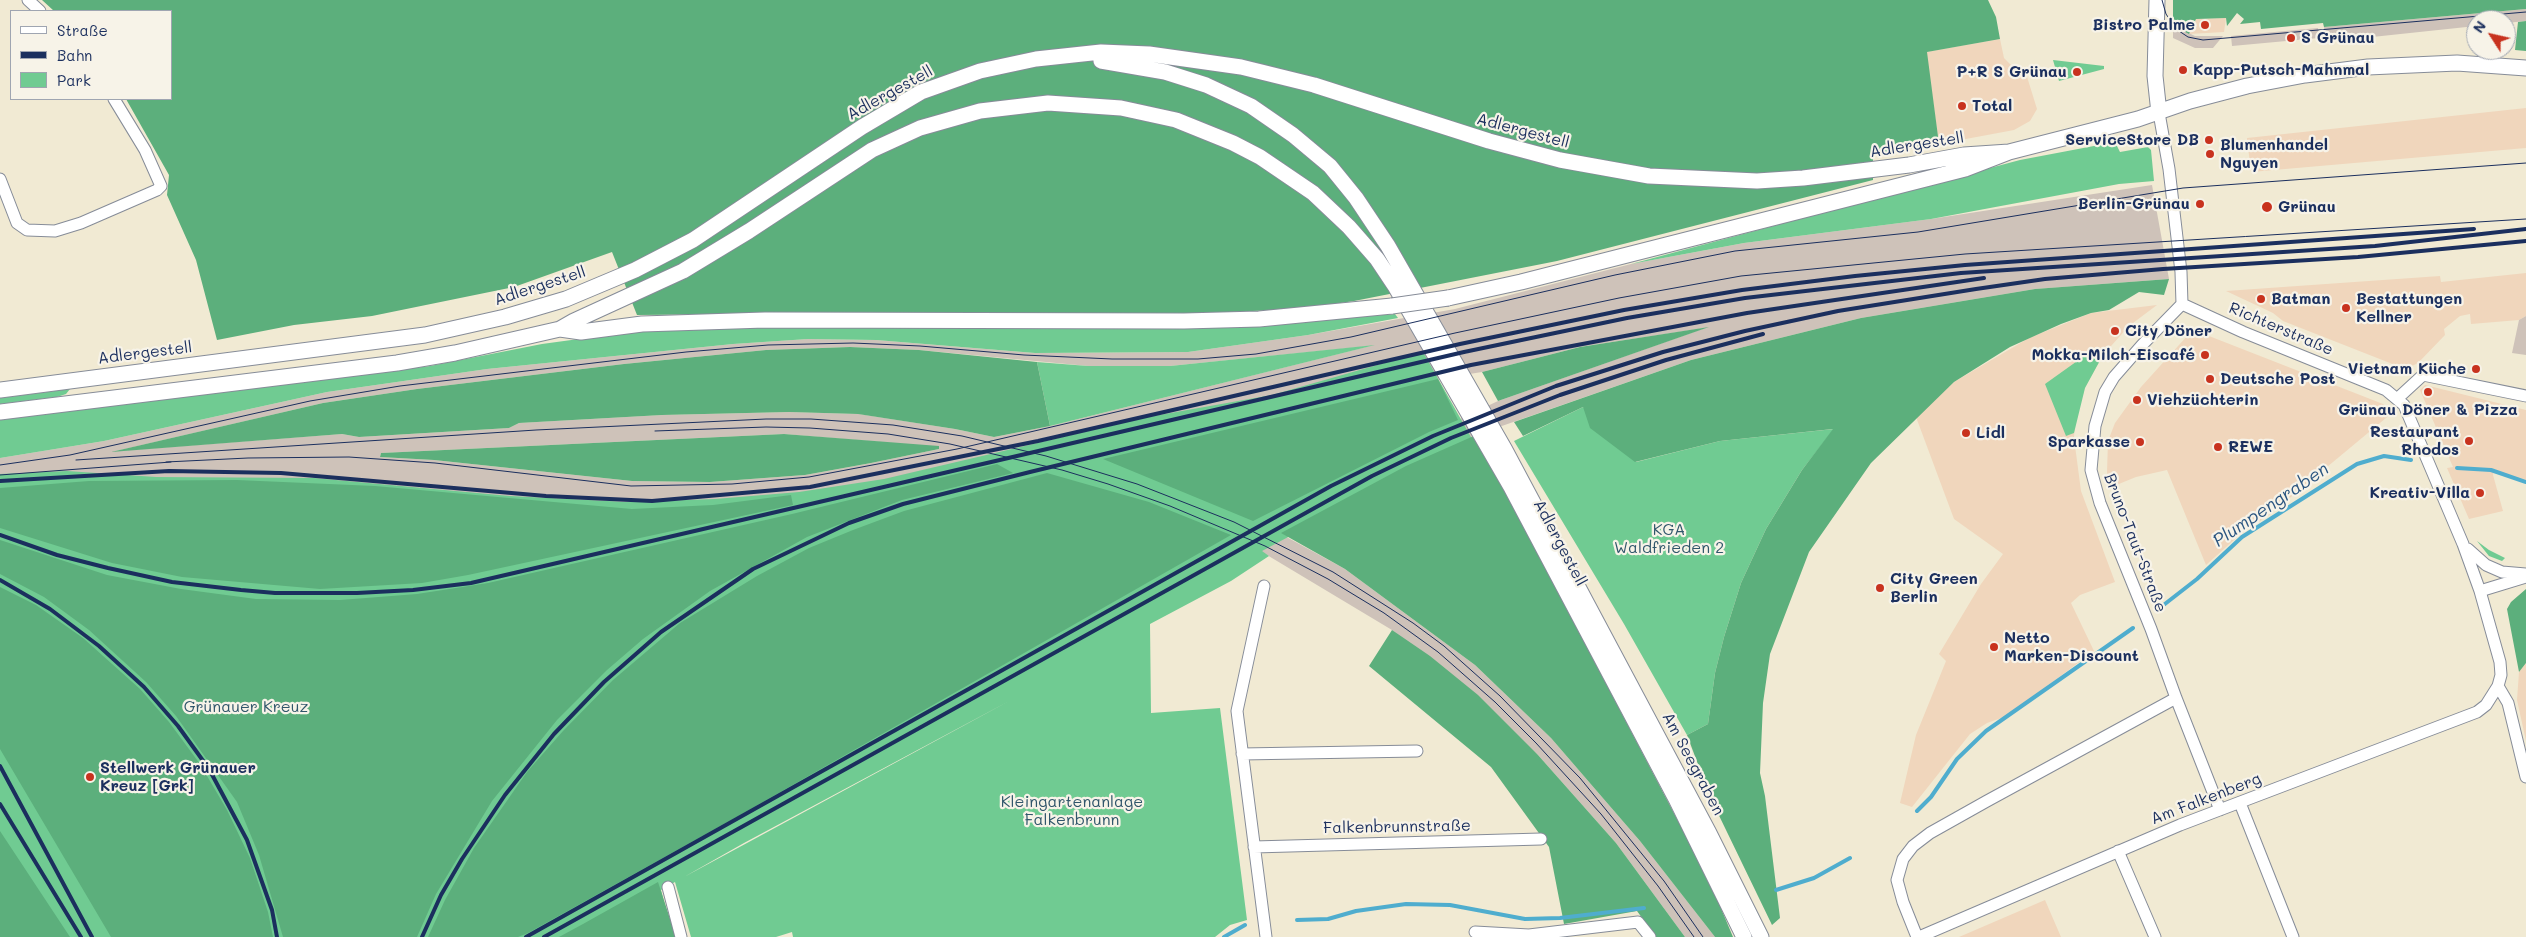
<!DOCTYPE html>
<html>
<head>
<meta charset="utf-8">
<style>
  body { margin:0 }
  #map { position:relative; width:2526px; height:937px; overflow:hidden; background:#f1ead3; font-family:Mali,sans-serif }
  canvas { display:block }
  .legend { position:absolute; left:10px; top:10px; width:162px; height:90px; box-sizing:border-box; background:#f7f3e8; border:1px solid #9fa5b1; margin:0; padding:6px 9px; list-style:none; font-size:15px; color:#1b2f5e }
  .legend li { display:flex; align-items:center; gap:10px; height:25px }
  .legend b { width:25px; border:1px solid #9fa5b1 }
  .north { position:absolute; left:2466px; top:10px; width:50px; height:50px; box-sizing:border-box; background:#f7f3e8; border:1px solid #9fa5b1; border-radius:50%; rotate:305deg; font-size:14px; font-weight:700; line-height:20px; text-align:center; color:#1b2f5e }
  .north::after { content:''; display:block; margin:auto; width:18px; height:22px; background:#c8321e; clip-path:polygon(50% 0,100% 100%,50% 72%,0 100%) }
</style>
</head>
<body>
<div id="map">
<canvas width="2526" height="937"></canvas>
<ul class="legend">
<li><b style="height:6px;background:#fff"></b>Straße</li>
<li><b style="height:6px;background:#1b2f5e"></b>Bahn</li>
<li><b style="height:14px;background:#70cb92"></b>Park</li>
</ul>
<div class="north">N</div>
</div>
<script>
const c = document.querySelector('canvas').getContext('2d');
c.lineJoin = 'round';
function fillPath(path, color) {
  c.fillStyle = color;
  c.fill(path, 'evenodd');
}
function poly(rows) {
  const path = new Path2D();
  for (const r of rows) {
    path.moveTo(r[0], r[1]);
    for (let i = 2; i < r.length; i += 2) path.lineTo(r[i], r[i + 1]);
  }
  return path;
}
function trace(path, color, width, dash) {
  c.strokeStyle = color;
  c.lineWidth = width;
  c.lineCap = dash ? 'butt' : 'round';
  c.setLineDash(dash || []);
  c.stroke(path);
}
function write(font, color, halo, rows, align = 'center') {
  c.font = font + ' Mali,sans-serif';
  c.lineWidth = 4.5;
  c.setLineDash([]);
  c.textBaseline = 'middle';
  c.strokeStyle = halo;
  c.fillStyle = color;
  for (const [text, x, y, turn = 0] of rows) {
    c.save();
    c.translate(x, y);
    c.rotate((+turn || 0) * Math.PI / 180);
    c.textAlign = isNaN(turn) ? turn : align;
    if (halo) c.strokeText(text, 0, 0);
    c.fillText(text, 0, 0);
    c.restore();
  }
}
fillPath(poly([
  [2226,18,2224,32,2189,34,2196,19],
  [2000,39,2004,58,2011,65,2024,67,2037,109,2030,121,2014,130,1939,144,1926,52],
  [2526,108,2526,148,2251,172,2247,138],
  [2526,273,2526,316,2519,320,2471,324,2470,314,2460,316,2444,329,2445,335,2418,363,2410,367,2395,365,2283,321,2273,313,2226,291,2440,276,2441,282],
  [2157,305,2129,326,2103,355,2085,387,2075,423,2074,438,2081,491,2115,582,2080,595,2071,603,2094,651,2007,716,1987,723,1970,734,1912,807,1900,803,1916,735,1946,661,1939,654,1981,584,2003,554,1954,519,1916,417,1954,382,2029,338,2091,313],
  [2188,335,2209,336,2383,404,2392,413,2268,516,2244,531,2206,565,2167,470,2136,477,2109,488,2107,472,2108,441,2115,423,2141,387],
  [2425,385,2526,410,2526,480,2517,479,2494,469,2493,475,2503,511,2469,519,2447,468,2453,467,2420,390],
  [2526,663,2526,741,2517,700,2519,672],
  [2045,900,2061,937,1959,937]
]), '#f0d6bc');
fillPath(poly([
  [2526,9,2526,21,2506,23,2506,20,2476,20,2476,26,2325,42,2324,27],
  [2173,22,2178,28,2195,36,2223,36,2213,48,2195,48,2173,38],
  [2318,28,2319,38,2232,46,2231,36],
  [2152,185,2169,279,2035,289,1861,318,1691,360,1476,435,1406,465,1281,534,1345,569,1475,665,1551,738,1640,841,1715,937,1685,937,1616,843,1538,755,1392,630,1252,546,792,514,0,528,713,505,0,488,0,458,104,441,327,392,487,369,733,344,808,339,876,340,1035,353,1188,352,1308,335,1455,309,1631,264,1744,243,1931,219],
  [1705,328,1498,401,1458,420,1438,379,1482,372,1580,347],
  [1370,346,1050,426,994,437,955,429,859,414,789,412,662,415,519,423,509,428,359,437,342,434,116,451,323,403,417,389,624,364,766,350,850,347,919,350,1088,366,1170,366],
  [784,434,939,447,939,449,871,463,805,475,710,482,632,481,434,460,380,457,381,453],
  [2526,316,2526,355,2512,353,2519,320]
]), '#cec2b9');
fillPath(poly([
  [2053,60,2104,66,2104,69,2059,81],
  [2115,142,2120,152,2148,147,2151,150,2154,181,2119,184,1931,219,1744,243,1631,264,2020,160],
  [1395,314,1398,318,1308,335,1188,352,1035,353,876,340,808,339,733,344,487,369,327,392,104,441,0,458,0,420,430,366,542,344,630,332,724,327,1177,329,1243,326],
  [1375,345,1050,426,1037,362,1088,366,1170,366],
  [2094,349,2103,355,2085,388,2074,433,2066,436,2045,384],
  [1423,352,1476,446,1333,513,1262,551,1269,556,1231,581,1150,624,1151,713,1220,708,1247,920,1230,925,1215,937,793,937,792,932,776,937,691,937,675,882,661,890,673,937,0,937,0,474,67,471,156,477,314,478,510,496,627,502,715,499,799,492,884,479,1148,417,1272,395],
  [1011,700,747,843,684,877,744,843],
  [70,389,66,394,57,397,0,404,0,398],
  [1583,407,1636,462,1720,441,1834,429,1802,470,1766,529,1741,583,1724,637,1715,673,1708,724,1687,735,1624,624,1514,441],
  [2477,541,2489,550,2505,558,2502,561,2489,556]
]), '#70cb92');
fillPath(poly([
  [42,0,1988,0,1996,17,2000,39,1927,52,1939,144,1873,155,1873,180,1557,261,1354,301,1301,309,1180,314,840,313,637,315,612,252,514,287,372,316,294,325,217,340,196,260,167,195,169,175,126,99,171,99,171,11,54,11],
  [2173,0,2526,0,2526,9,2324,27,2323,23,2261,29,2260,22,2240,24,2244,19,2237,13,2227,26,2226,18,2196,19,2189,34,2178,28,2173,22],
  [2526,21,2526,51,2515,50,2518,22],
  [2169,279,2164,295,2139,292,2109,310,2091,313,2061,324,2010,347,1954,382,1871,463,1809,552,1770,654,1763,703,1760,773,1765,796,1780,918,1772,925,1711,799,1687,735,1708,724,1715,673,1724,637,1741,583,1766,529,1802,470,1833,429,1720,441,1635,462,1590,428,1583,407,1523,436,1514,422,1691,360,1861,318,2035,289],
  [1709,327,1498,401,1482,372,1580,347],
  [850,347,919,350,1037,362,1050,426,994,437,955,429,858,414,789,412,662,415,519,423,509,428,359,437,342,434,111,452,323,403,417,389,624,364,766,350],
  [1438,379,1458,420,1429,432,1253,521,1103,459],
  [784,434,939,446,939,449,871,463,805,475,710,482,632,481,434,460,380,457,381,453],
  [1476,435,1710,882,1733,937,1715,937,1640,841,1551,738,1475,665,1345,569,1281,533,1406,466],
  [997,464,1013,473,902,500,807,537,710,591,643,639,607,670,557,720,492,801,436,894,417,937,283,937,259,855,237,802,176,716,146,682,89,630,44,597,0,574,0,540,107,575,181,589,256,599,340,600,417,594,488,583,792,514],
  [1047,473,1149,502,1231,535,740,815,528,933,518,937,428,937,445,900,474,848,527,772,563,731,613,680,680,623,757,576,809,548,853,530,904,511],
  [237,480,375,486,632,509,713,505,791,495,793,505,468,575,422,583,320,589,182,577,112,563,0,528,0,488,89,481],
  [0,587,36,605,83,638,140,689,169,722,200,764,227,810,250,858,268,912,273,937,111,937,0,749],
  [2526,589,2526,663,2519,672,2507,609,2511,602],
  [1392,630,1430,656,1478,695,1538,755,1616,843,1685,937,1656,937,1637,911,1564,924,1549,847,1491,767,1369,666],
  [0,831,70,937,0,937],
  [658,882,676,937,559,937,583,924]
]), '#5caf7c');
trace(poly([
  [2457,468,2491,470,2526,482],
  [2161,607,2197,579,2242,537,2357,464,2384,456,2411,460],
  [1917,811,1931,797,1957,759,1986,731,2133,628],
  [1776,890,1814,878,1850,858],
  [1297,920,1328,919,1356,911,1406,904,1450,905,1525,919,1560,918,1644,908],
  [1224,937,1245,925]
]), '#4fadce', 4);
const minor = poly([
  [28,0,40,11],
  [2159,113,2169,169,2181,272,2182,304],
  [0,179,17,223,27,230,55,231,81,223,157,190,161,186,145,150,114,99],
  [2182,304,2142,345,2114,377,2105,392,2095,426,2091,470,2100,503,2151,629,2176,698,2220,810],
  [2398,398,2423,375,2526,396],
  [2468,549,2486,565,2502,572,2526,574],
  [1264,586,1237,711,1266,937],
  [2480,591,2526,577],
  [2498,686,2508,703,2526,777],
  [1242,754,1417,751],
  [2240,803,2293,937],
  [1254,847,1541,839],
  [2118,851,2155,937],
  [668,887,681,937],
  [1475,932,1529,935,1638,922,1650,937],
  [1917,937,1903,902,1897,880,1903,859,1913,846,1930,833,1987,801,2176,698],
  [1919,937,2180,825,2477,712,2486,705,2498,686,2501,675,2500,662,2480,591,2463,544,2404,405,2386,390,2243,332,2182,304]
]);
const major = poly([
  [2157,0,2155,76,2159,113],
  [1101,61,1165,72,1206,85,1251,106,1293,135,1330,166,1356,198,1388,246,1505,450,1709,833,1761,937],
  [1448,298,1521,282,1965,169,2009,152,2138,119,2190,101,2247,86,2305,75,2368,67,2457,63,2526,68],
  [560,329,574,321,683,271,749,231,872,150,920,128,980,111,1048,103,1121,108,1176,120,1233,143,1260,157,1313,193,1349,227,1377,259,1395,286,1511,487,1676,799,1744,937],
  [0,390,425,335,505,317,566,299,635,270,693,240,862,127,921,92,980,71,1036,59,1101,52,1149,54,1241,67,1314,85,1489,141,1560,160,1649,176,1757,181,1803,178,1909,165,1964,155,2009,152],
  [0,412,397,363,455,353,560,329,581,332,642,324,765,320,1184,321,1259,319,1392,306]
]);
trace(minor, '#868c98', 13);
trace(major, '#868c98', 17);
trace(minor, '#fff', 11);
trace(major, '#fff', 15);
trace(poly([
  [2162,0,2166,14,2176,29,2188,37,2203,40,2526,12],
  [655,431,766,427,810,428,888,434,950,444,1062,470,1108,484,1170,506,1265,546,1328,579,1384,613,1438,652,1495,702,1536,743,1601,814,1658,886,1694,937],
  [76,460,536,430,766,419,811,419,893,425,962,436,1046,456,1137,484,1234,522,1333,572,1413,623,1444,646,1500,696,1580,778,1664,881,1703,937],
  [166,462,248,458,349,457,435,463,631,486,732,484,809,477,957,449,1455,333,1619,298,1741,276,1965,254,2526,219],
  [0,465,70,455,310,401,400,386,686,352,768,345,853,343,920,346,1024,355,1112,359,1198,359,1256,354,1351,337,1615,275,1735,251,1918,232,2183,188,2526,163],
  [0,475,171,462]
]), '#1b2f5e', 1);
trace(poly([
  [0,481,169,471,281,473,546,496,652,501,810,487,1038,441,1460,344,1624,310,1742,290,1855,276,1965,265,2474,229],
  [0,535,57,555,108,568,172,582,241,590,275,593,357,593,413,590,471,583,1464,352,1627,318,1745,298,1961,273,2375,246,2526,229],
  [0,580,50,609,99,646,144,687,178,726,209,769,247,840,272,910,277,937],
  [0,766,92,937],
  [0,804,81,937],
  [422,937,441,895,462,859,505,795,554,734,604,682,661,632,753,569,849,523,903,504,1030,472,1471,365,1747,313,1984,278],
  [526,937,1331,486,1433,436,1556,386,1663,352,1745,331,1838,311,1976,289,2045,279,2163,269,2358,257,2526,241],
  [544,937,1372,476,1451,438,1560,395,1666,360,1763,334]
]), '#1b2f5e', 4);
const majorBridge = poly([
  [1392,306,1448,298]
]);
trace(majorBridge, '#868c98', 17, []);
trace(majorBridge, '#fff', 15);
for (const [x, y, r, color] of [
  [2205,25,5,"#c8321e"],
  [2291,38,5,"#c8321e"],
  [2183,70,5,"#c8321e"],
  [2077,72,5,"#c8321e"],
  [1962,106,5,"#c8321e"],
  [2209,140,5,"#c8321e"],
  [2210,154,5,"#c8321e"],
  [2200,204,5,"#c8321e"],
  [2267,207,6,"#c8321e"],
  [2261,299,5,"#c8321e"],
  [2346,308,5,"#c8321e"],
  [2115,331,5,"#c8321e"],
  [2205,355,5,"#c8321e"],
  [2476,369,5,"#c8321e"],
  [2210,379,5,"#c8321e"],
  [2428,392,5,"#c8321e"],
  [2137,400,5,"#c8321e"],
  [1966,433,5,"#c8321e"],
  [2469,441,5,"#c8321e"],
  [2140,442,5,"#c8321e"],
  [2218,447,5,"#c8321e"],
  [2480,493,5,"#c8321e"],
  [1880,588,5,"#c8321e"],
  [1994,647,5,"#c8321e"],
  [90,777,5,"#c8321e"]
]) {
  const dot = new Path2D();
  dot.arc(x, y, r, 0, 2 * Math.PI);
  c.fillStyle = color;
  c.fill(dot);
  trace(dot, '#f7f3e8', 2);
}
write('bold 16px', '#1b2f5e', '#f7f3e8', [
  ["Bistro Palme",2195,25,"right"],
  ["S Grünau",2301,38],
  ["Kapp-Putsch-Mahnmal",2193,70],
  ["P+R S Grünau",2067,72,"right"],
  ["Total",1972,106],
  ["ServiceStore DB",2199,140,"right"],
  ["Blumenhandel",2220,145],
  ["Nguyen",2220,163],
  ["Berlin-Grünau",2190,204,"right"],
  ["Grünau",2278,207],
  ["Batman",2271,299],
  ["Bestattungen",2356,299],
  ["Kellner",2356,317],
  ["City Döner",2125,331],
  ["Mokka-Milch-Eiscafé",2195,355,"right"],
  ["Vietnam Küche",2466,369,"right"],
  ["Deutsche Post",2220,379],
  ["Viehzüchterin",2147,400],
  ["Grünau Döner & Pizza",2428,410,"center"],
  ["Restaurant",2459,432,"right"],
  ["Rhodos",2459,450,"right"],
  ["Lidl",1976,433],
  ["Sparkasse",2130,442,"right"],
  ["REWE",2228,447],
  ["Kreativ-Villa",2470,493,"right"],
  ["City Green",1890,579],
  ["Berlin",1890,597],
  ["Netto",2004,638],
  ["Marken-Discount",2004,656],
  ["Stellwerk Grünauer",100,768],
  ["Kreuz [Grk]",100,786]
], 'left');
write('16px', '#1b2f5e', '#f7f3e8', [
  ["Adlergestell",890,93,-29],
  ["Adlergestell",1523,131,15],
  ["Adlergestell",1917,145,-9],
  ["Adlergestell",540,286,-18],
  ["Richterstraße",2281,329,23],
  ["Adlergestell",145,353,-7],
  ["Adlergestell",1560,543,62],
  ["Bruno-Taut-Straße",2135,543,69],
  ["Am Seegraben",1693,764,62],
  ["Am Falkenberg",2206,799,-21],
  ["Falkenbrunnstraße",1397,827,-1]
]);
write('16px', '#30566b', '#f7f3e8', [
  ["KGA",1669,530],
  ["Waldfrieden 2",1669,548],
  ["Grünauer Kreuz",246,707],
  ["Kleingartenanlage",1072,802],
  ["Falkenbrunn",1072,820]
]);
write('italic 18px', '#2b5580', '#f7f3e8', [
  ["Plumpengraben",2271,505,-34]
]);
</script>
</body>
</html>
